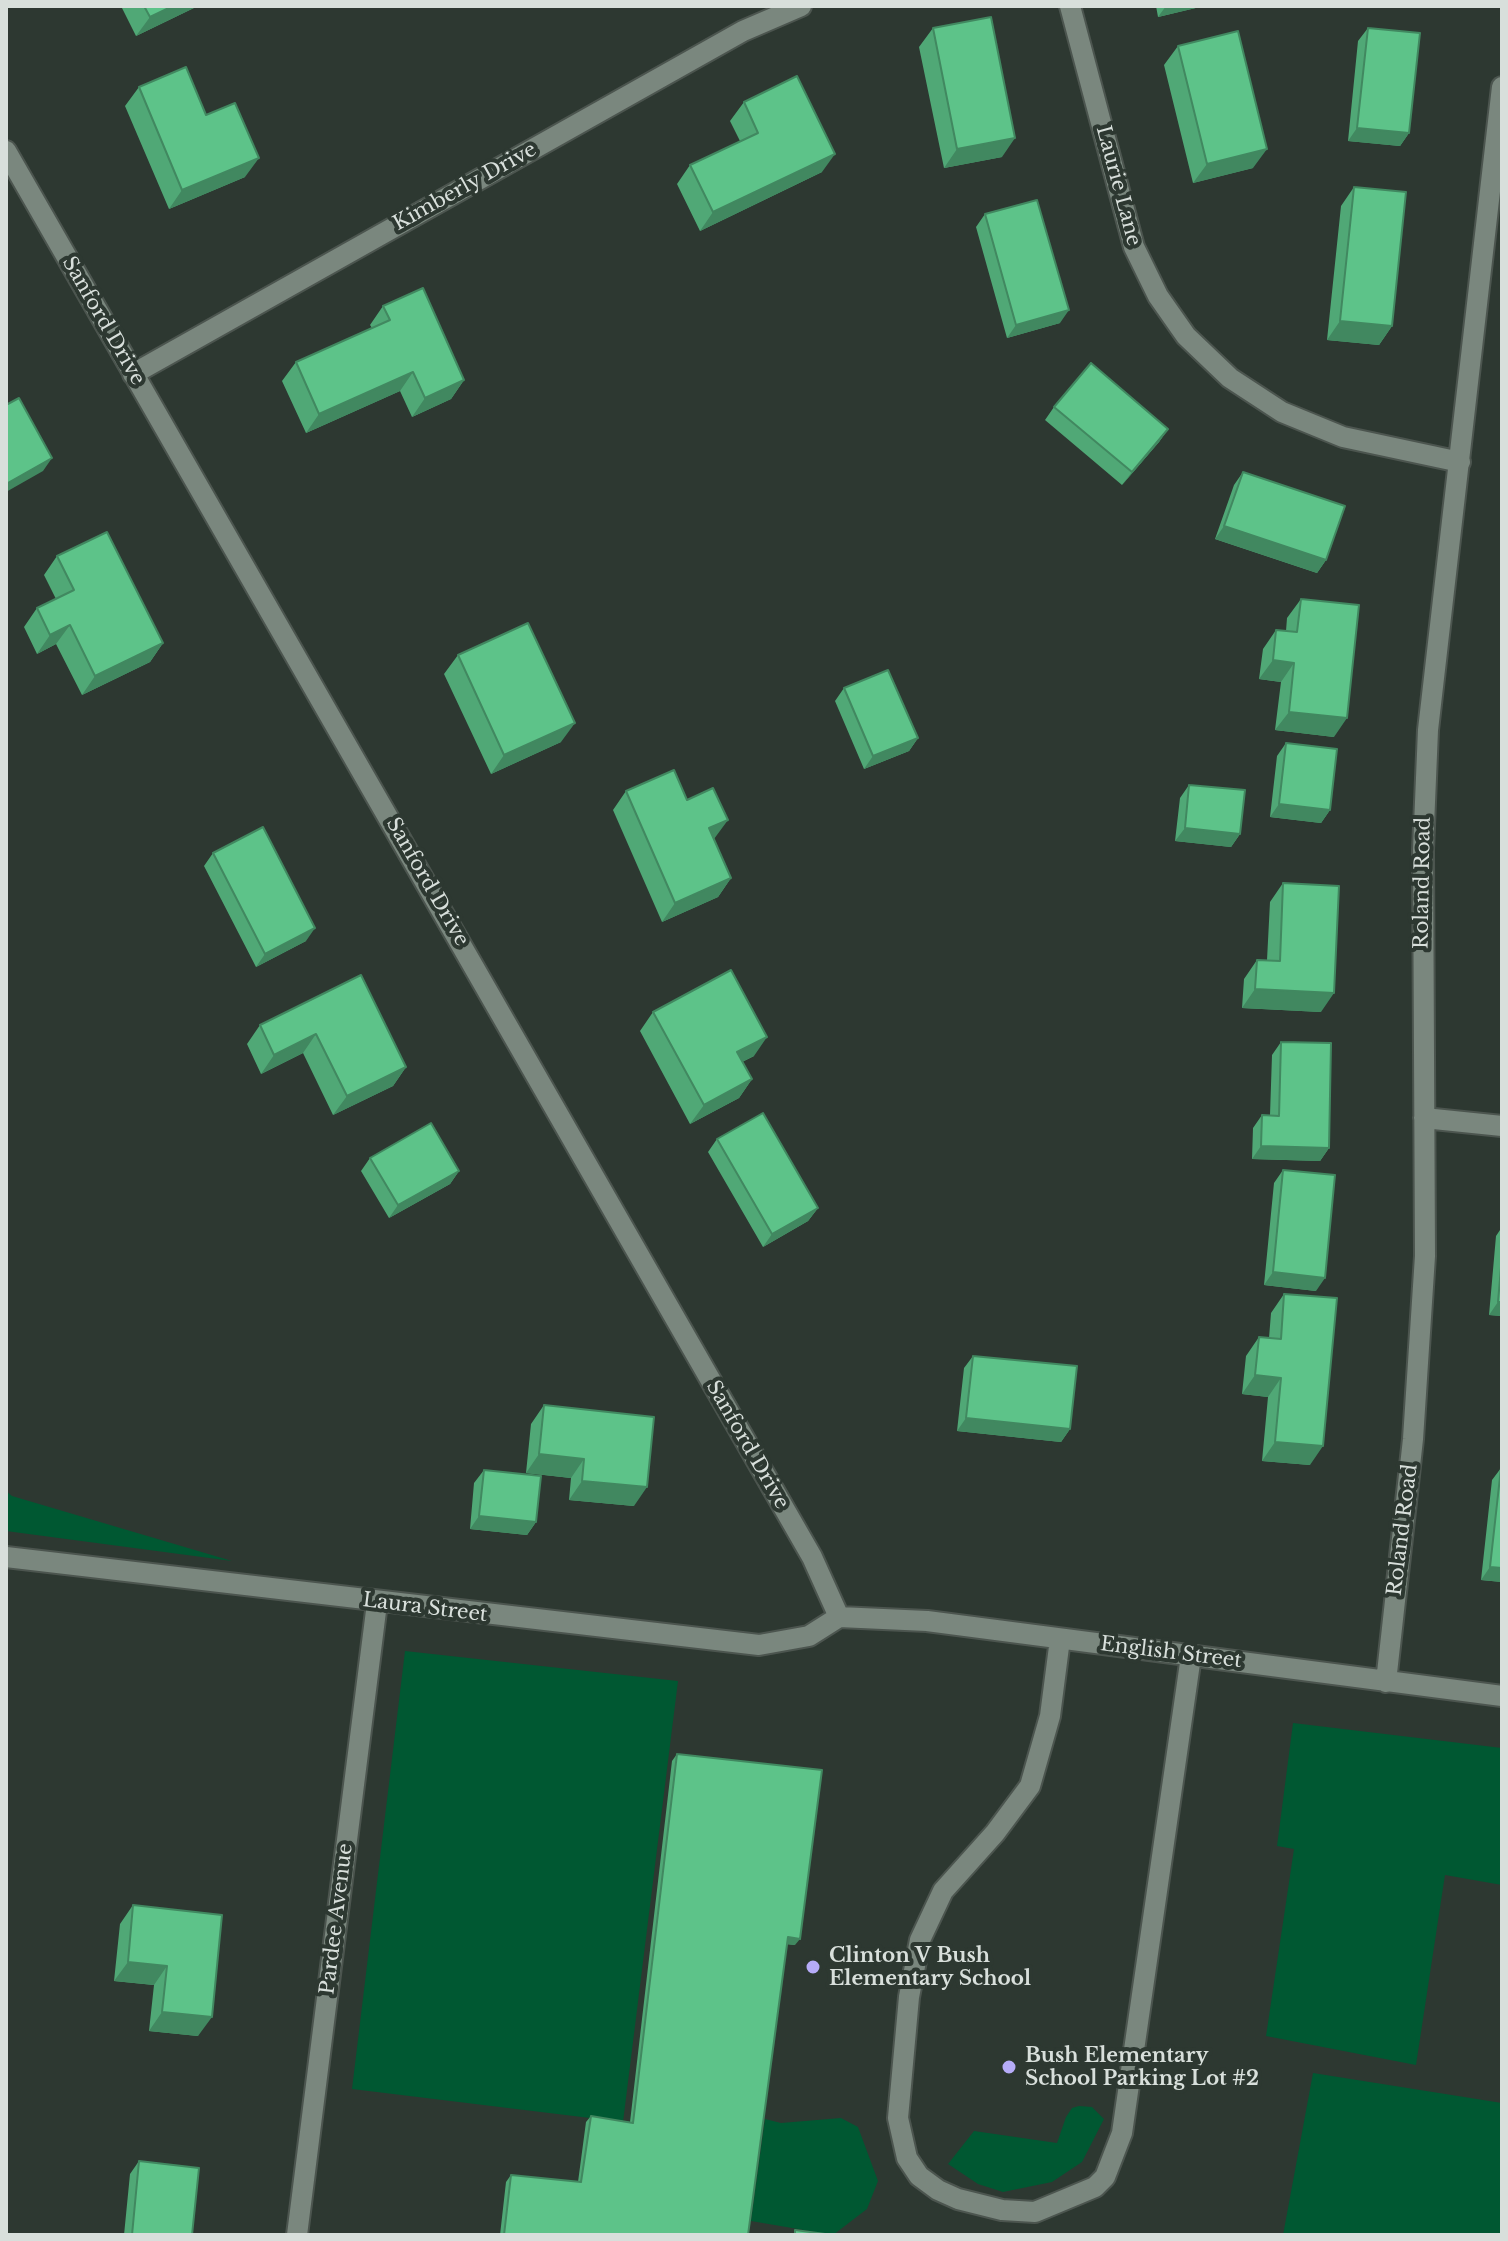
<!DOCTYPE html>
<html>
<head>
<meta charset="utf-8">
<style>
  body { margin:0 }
  #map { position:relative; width:1508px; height:2241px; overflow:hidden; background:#2d3831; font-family:"Libre Baskerville",serif }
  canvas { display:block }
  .frame { position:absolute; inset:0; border:8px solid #d8dfdb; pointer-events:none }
</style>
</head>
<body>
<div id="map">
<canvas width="1508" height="2241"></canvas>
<div class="frame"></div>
</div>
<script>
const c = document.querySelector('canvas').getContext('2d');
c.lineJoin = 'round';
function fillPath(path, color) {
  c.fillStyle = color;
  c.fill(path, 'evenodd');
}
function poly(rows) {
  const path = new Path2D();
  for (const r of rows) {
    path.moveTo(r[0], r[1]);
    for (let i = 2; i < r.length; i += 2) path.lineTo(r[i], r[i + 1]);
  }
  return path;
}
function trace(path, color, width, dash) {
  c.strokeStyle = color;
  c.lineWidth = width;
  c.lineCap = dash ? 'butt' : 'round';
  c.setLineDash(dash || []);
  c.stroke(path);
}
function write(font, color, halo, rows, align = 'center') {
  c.font = font + ' "Libre Baskerville",serif';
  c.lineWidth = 8;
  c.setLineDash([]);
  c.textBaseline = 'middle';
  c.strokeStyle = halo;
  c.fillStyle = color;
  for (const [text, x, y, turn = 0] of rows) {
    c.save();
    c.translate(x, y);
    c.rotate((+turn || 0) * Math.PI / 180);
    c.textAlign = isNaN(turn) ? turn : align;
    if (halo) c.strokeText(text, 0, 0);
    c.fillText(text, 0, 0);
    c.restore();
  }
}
fillPath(poly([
  [6,1491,12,1496,232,1561,6,1531],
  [405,1651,678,1681,623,2122,352,2089],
  [1293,1723,1502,1748,1502,1885,1445,1875,1416,2065,1266,2036,1294,1849,1277,1846],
  [1313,2073,1502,2103,1502,2235,1283,2235],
  [1079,2106,1092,2107,1104,2119,1082,2162,1052,2182,1003,2192,978,2184,948,2164,974,2131,1057,2143,1066,2117,1072,2108],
  [841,2118,858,2127,878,2181,867,2209,833,2235,751,2221,765,2119,781,2123]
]), '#005832');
const minor = poly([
  [1070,6,1134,247,1158,296,1186,336,1230,378,1282,412,1343,437,1460,462],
  [6,151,812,1557,839,1617],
  [133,374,743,31,801,6],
  [1424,1118,1502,1126],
  [6,1557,759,1645,809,1636,839,1617],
  [839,1617,927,1621,1502,1696],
  [1060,1639,1050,1716,1030,1786,995,1833,943,1891,920,1940,909,1997,898,2118,907,2158,919,2176,938,2190,958,2199,1002,2210,1035,2212,1095,2187,1105,2177,1122,2133,1191,1656],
  [1386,1682,1413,1439,1425,1256,1423,850,1428,730,1502,87],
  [297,2235,377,1603]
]);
trace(minor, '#4c554f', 24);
trace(minor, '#7a877e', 20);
fillPath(poly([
  [121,6,198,6,136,36],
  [1156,6,1204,6,1158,17],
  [933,28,1002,157,944,168,919,47],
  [1368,28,1409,133,1400,146,1348,141,1358,41],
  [1178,46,1253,168,1193,183,1164,65],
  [139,87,206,115,245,177,169,209,125,106],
  [744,102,822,172,700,231,677,184,690,165,740,141,730,121],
  [1354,187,1392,326,1379,345,1327,340,1341,206],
  [985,214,1060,323,1007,338,976,227],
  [383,306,464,380,451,399,412,417,400,391,306,433,282,381,296,362,372,328,370,325],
  [1054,407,1168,429,1159,442,1122,485,1045,420],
  [1243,472,1326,560,1317,573,1215,539,1234,485],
  [57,556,163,643,150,662,82,695,56,644,37,654,24,627,37,608,56,599,44,575],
  [1301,599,1334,737,1275,730,1281,682,1259,679,1263,649,1276,630,1286,631,1287,618],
  [458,655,561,742,491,774,444,674],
  [844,688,918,738,909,751,864,769,835,701],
  [1286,743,1330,810,1321,823,1270,817,1277,756],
  [1189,785,1240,834,1231,847,1175,841,1180,798],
  [626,791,687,800,714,839,731,878,718,897,662,922,613,810],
  [213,853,306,941,256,967,204,866],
  [1283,883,1321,1012,1242,1008,1244,979,1257,960,1267,960,1270,902],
  [361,975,406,1067,393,1086,333,1115,303,1053,261,1074,247,1044,260,1025],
  [653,1012,754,1056,742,1062,752,1079,739,1098,690,1124,640,1031],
  [1281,1042,1329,1148,1320,1161,1252,1159,1253,1128,1262,1115,1270,1115,1272,1055],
  [717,1139,818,1208,808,1221,763,1247,708,1152],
  [370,1158,459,1171,450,1184,389,1218,361,1171],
  [1283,1170,1316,1291,1264,1285,1274,1183],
  [1502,1227,1502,1316,1489,1315,1496,1236],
  [1284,1294,1310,1465,1262,1461,1268,1397,1242,1394,1246,1356,1259,1337,1269,1338,1271,1313],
  [973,1356,1070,1429,1061,1442,957,1431,964,1368],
  [544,1405,634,1506,569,1500,571,1478,526,1473,531,1424],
  [1501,1468,1502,1468,1502,1582,1481,1580,1492,1480],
  [484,1470,536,1522,527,1535,470,1529,474,1483],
  [677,1754,795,1945,787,1944,748,2235,500,2235,506,2182,511,2175,578,2182,586,2122,591,2116,630,2122,672,1761],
  [133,1905,222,1915,198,2036,149,2031,154,1985,114,1981,120,1924],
  [139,2161,192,2235,124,2235,130,2174]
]), '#50a876');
fillPath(poly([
  [173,6,198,6,136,36,150,17],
  [1166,6,1204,6,1158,17],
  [1357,128,1409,133,1400,146,1348,141],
  [1015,138,1002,157,944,168,957,149],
  [1267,149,1253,168,1193,183,1207,164],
  [835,154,822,172,700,231,713,212],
  [259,158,245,177,169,209,182,190],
  [1069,310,1060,323,1007,338,1016,325],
  [1340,321,1392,326,1379,345,1327,340],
  [413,372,400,391,306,433,319,414],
  [464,380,451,399,412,417,425,398],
  [1168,429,1159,442,1122,485,1132,472],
  [52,458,43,471,6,492,6,484],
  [1224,526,1326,560,1317,573,1215,539],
  [70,625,56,644,37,654,50,635],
  [163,643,150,662,82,695,95,676],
  [1273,660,1294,663,1281,682,1259,679],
  [1289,712,1347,718,1334,737,1275,730],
  [575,723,561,742,491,774,504,755],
  [918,738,909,751,864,769,873,756],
  [1279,804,1330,810,1321,823,1270,817],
  [728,820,714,839,709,828],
  [1185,828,1240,834,1231,847,1175,841],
  [731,878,718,897,662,922,675,903],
  [315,928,306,941,256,967,265,954],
  [1255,989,1334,993,1321,1012,1242,1008],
  [316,1034,303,1053,261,1074,274,1055],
  [767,1037,754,1056,724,1071,737,1052],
  [406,1067,393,1086,333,1115,347,1096],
  [752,1079,739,1098,690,1124,704,1105],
  [1261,1146,1329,1148,1320,1161,1252,1159],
  [459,1171,450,1184,389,1218,398,1205],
  [818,1208,808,1221,763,1247,772,1234],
  [1273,1272,1325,1278,1316,1291,1264,1285],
  [1498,1302,1502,1302,1502,1316,1489,1315],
  [1255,1375,1281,1378,1268,1397,1242,1394],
  [966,1418,1070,1429,1061,1442,957,1431],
  [1275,1442,1323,1446,1310,1465,1262,1461],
  [539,1454,584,1459,571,1478,526,1473],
  [582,1481,647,1487,634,1506,569,1500],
  [479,1516,536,1522,527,1535,470,1529],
  [1490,1567,1502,1568,1502,1582,1481,1580],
  [788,1937,800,1939,795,1945,783,1944],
  [128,1962,167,1966,154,1985,114,1981],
  [162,2012,212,2017,198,2036,149,2031]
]), '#418860');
const building = poly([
  [144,6,173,6,150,17,144,6],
  [991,17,1015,138,957,149,933,28,991,17],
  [1368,28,1420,33,1409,133,1357,128,1368,28],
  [1238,31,1267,149,1207,164,1178,46,1238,31],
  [186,67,206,115,235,103,259,158,182,190,139,87,186,67],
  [797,76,835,154,713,212,690,165,758,133,744,102,797,76],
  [1354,187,1406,192,1392,326,1340,321,1354,187],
  [1037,200,1069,310,1016,325,985,214,1037,200],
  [423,288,464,380,425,398,413,372,319,414,296,362,390,320,383,306,423,288],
  [1091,363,1168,429,1132,472,1054,407,1091,363],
  [19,398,52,458,6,484,6,405,19,398],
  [1243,472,1345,506,1326,560,1224,526,1243,472],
  [107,532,163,643,95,676,70,625,50,635,37,608,74,590,57,556,107,532],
  [1301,599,1359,605,1347,718,1289,712,1294,663,1273,660,1276,630,1297,632,1301,599],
  [528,623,575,723,504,755,458,655,528,623],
  [888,670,918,738,873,756,844,688,888,670],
  [1286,743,1337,749,1330,810,1279,804,1286,743],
  [674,770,687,800,713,788,728,820,709,828,731,878,675,903,626,791,674,770],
  [1189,785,1245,790,1240,834,1185,828,1189,785],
  [263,827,315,928,265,954,213,853,263,827],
  [1283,883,1339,886,1334,993,1255,989,1257,960,1280,961,1283,883],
  [731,970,767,1037,737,1052,752,1079,704,1105,653,1012,731,970],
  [361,975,406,1067,347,1096,316,1034,274,1055,260,1025,361,975],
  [1281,1042,1331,1043,1329,1148,1261,1146,1262,1115,1279,1116,1281,1042],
  [763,1113,818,1208,772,1234,717,1139,763,1113],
  [431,1123,459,1171,398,1205,370,1158,431,1123],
  [1283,1170,1335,1175,1325,1278,1273,1272,1283,1170],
  [1502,1256,1502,1302,1498,1302,1502,1256],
  [1284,1294,1337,1298,1323,1446,1275,1442,1281,1378,1255,1375,1259,1337,1281,1339,1284,1294],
  [973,1356,1077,1366,1070,1429,966,1418,973,1356],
  [544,1405,654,1417,647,1487,582,1481,584,1459,539,1454,544,1405],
  [1501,1468,1502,1468,1502,1568,1490,1567,1501,1468],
  [484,1470,541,1476,536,1522,479,1516,484,1470],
  [677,1754,822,1770,800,1939,788,1937,748,2235,504,2235,511,2175,581,2182,591,2116,633,2123,677,1754],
  [133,1905,222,1915,212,2017,162,2012,167,1966,128,1962,133,1905],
  [139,2161,199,2168,192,2235,132,2235,139,2161],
  [795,2230,825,2234,826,2235,795,2235,795,2230]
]);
fillPath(building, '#5dc389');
trace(building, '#418860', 2);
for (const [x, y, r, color] of [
  [813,1967,8,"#b6acf8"],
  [1009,2067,8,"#b6acf8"]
]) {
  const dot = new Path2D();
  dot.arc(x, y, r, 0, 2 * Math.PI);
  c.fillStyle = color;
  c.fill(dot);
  trace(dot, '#2d3831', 3);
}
write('20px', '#d8dfdb', '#2d3831', [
  ["Laurie Lane",1118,186,75],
  ["Kimberly Drive",465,187,-29],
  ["Sanford Drive",103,321,60],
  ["Sanford Drive",427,882,60],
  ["Roland Road",1423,883,-89],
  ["Sanford Drive",747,1445,60],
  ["Roland Road",1403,1530,-83],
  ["Laura Street",425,1608,7],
  ["English Street",1171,1653,7],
  ["Pardee Avenue",337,1919,-83]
]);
write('bold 20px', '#d8dfdb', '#2d3831', [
  ["Clinton V Bush",829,1956],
  ["Elementary School",829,1979],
  ["Bush Elementary",1025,2056],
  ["School Parking Lot #2",1025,2079]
], 'left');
</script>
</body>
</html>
